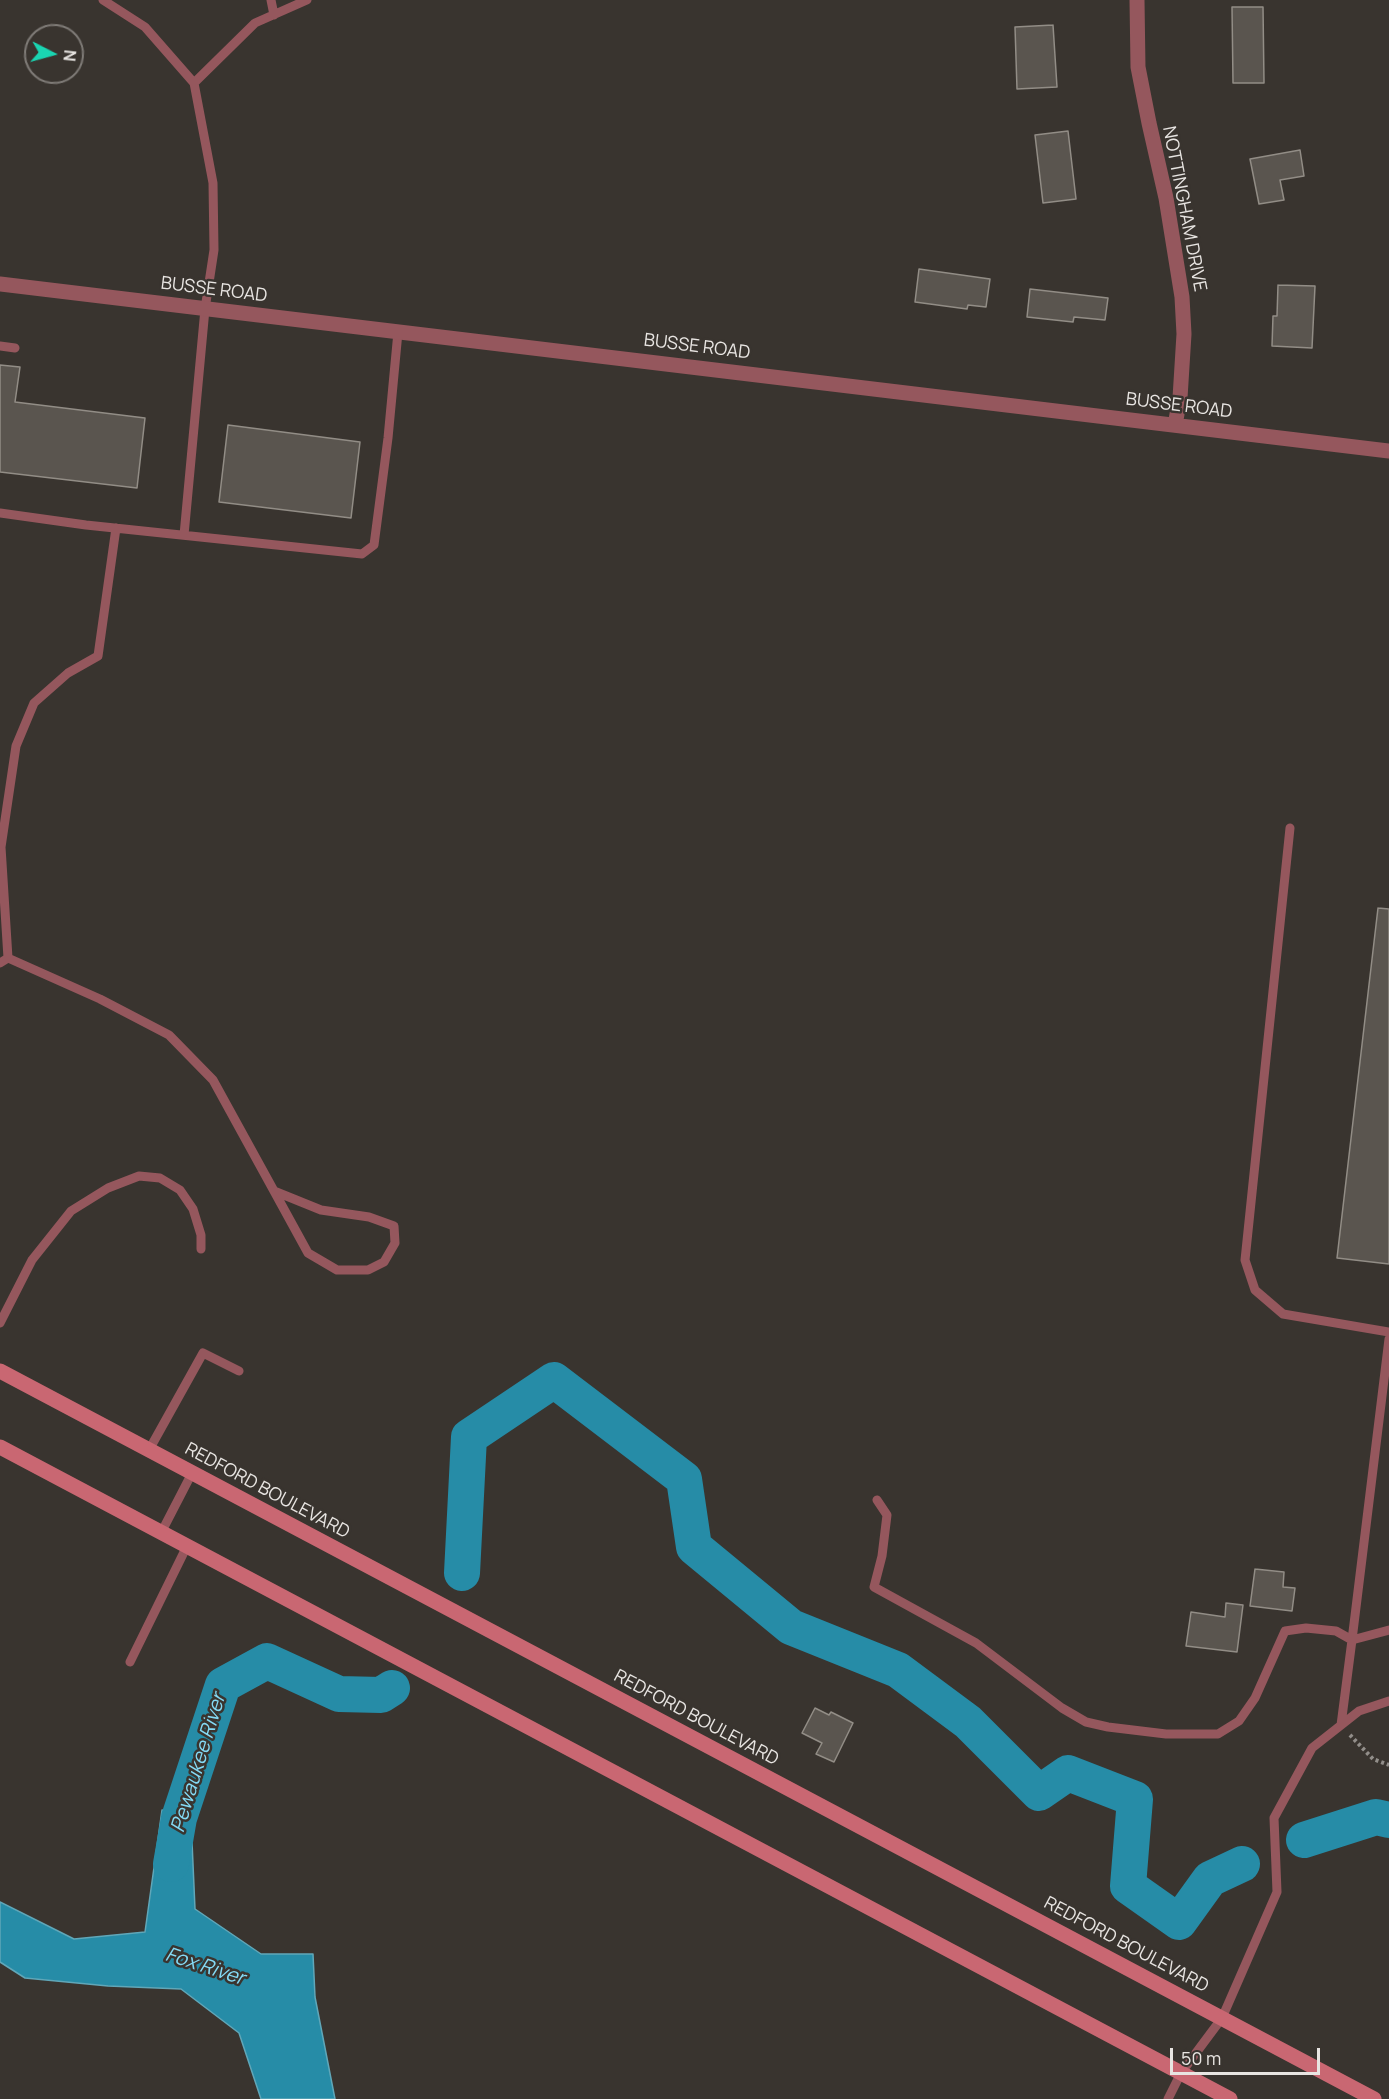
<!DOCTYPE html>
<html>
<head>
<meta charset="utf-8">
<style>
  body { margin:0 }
  #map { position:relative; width:1389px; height:2099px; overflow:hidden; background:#39342f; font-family:Manrope,sans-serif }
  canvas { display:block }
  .north { position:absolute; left:24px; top:24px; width:60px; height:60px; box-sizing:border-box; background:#39342f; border:2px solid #7f7b77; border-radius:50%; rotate:96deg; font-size:16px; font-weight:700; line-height:24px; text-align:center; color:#e8e5e2 }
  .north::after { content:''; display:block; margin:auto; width:21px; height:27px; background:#1ad5b2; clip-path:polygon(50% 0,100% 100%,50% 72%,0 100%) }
  .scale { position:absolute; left:1170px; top:2048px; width:150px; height:27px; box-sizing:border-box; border:3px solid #e8e5e2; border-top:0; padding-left:8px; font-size:18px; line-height:21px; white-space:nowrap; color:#e8e5e2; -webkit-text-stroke:4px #39342f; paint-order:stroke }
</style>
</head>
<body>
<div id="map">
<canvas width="1389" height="2099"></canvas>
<div class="north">N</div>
<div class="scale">50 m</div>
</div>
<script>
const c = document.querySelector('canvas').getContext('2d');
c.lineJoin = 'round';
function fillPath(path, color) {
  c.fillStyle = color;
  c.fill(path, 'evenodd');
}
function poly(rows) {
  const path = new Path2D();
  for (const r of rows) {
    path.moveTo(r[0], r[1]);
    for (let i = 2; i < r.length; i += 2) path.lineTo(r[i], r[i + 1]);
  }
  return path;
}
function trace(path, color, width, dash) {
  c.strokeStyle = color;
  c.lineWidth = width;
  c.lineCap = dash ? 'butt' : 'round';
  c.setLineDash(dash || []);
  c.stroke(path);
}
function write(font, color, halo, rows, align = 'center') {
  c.font = font + ' Manrope,sans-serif';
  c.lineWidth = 5;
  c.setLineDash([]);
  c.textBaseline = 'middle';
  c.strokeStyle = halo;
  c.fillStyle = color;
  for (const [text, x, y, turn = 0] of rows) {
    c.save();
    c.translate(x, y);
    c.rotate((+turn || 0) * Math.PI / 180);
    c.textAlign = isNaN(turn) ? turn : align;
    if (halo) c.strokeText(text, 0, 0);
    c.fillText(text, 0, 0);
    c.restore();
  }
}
const water = poly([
  [162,1810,191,1819,195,1909,261,1954,313,1954,315,1997,335,2099,261,2099,239,2033,181,1989,108,1986,25,1978,0,1962,0,1902,74,1939,145,1932,162,1810]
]);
fillPath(water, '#268ca7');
trace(water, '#60a7b9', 1.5);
trace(poly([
  [462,1573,469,1437,554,1380,684,1479,694,1547,791,1627,898,1670,968,1722,1039,1793,1068,1773,1135,1799,1128,1886,1179,1922,1210,1879,1242,1864],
  [1304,1840,1376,1817,1389,1820],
  [171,1864,179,1818,223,1685,267,1661,339,1694,381,1695,392,1688]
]), '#268ca7', 36);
const building = poly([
  [1232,7,1263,7,1264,83,1233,83,1232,7],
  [1053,25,1057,87,1017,89,1015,27,1053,25],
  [1068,131,1076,199,1043,203,1035,135,1068,131],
  [1300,150,1304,176,1280,180,1284,200,1259,204,1250,159,1300,150],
  [919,269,990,279,986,307,968,305,967,309,915,302,919,269],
  [1278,285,1315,286,1312,348,1272,346,1273,316,1277,316,1278,285],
  [1030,289,1108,298,1105,320,1074,317,1073,322,1027,317,1030,289],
  [0,365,20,367,15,402,145,418,137,488,0,472,0,365],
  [228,425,360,442,351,518,219,502,228,425],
  [1378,908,1389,909,1389,1264,1337,1258,1378,908],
  [1255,1569,1284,1572,1283,1587,1295,1588,1292,1611,1250,1606,1255,1569],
  [1226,1603,1243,1605,1237,1652,1186,1646,1191,1612,1225,1617,1226,1603],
  [815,1708,829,1715,831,1712,853,1723,834,1762,816,1754,822,1743,802,1733,815,1708]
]);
fillPath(building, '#5a554f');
trace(building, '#928d86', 1.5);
trace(poly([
  [1350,1735,1373,1759,1389,1765]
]), '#928e8a', 4, [3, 3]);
trace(poly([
  [103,0,145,27,194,83,213,183,214,250,205,309,184,535],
  [271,0,274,15],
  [194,83,255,23,307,0],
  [0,346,15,348],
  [0,513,86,525,362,554,374,545,388,438,398,332],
  [1290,828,1245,1260,1255,1290,1283,1314,1389,1332],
  [8,958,100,999,169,1035,213,1080,274,1191,308,1253,337,1270,368,1270,384,1262,395,1243,394,1226,369,1217,321,1210,274,1191],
  [0,963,8,958,1,847,16,746,34,703,68,673,98,656,116,528],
  [0,1323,32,1260,71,1211,108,1188,139,1176,160,1178,180,1190,193,1209,201,1235,201,1249],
  [1389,1339,1352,1640,1389,1630],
  [149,1450,203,1353,239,1371],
  [877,1500,887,1515,882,1556,874,1587,976,1643,1062,1708,1086,1722,1108,1727,1166,1734,1218,1734,1239,1721,1255,1698,1285,1631,1306,1628,1336,1631,1352,1640,1341,1725],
  [161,1533,192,1473],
  [130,1662,187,1546],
  [1168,2099,1181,2073,1222,2018,1277,1892,1274,1818,1312,1748,1359,1711,1389,1701]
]), '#95575d', 9);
trace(poly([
  [1137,0,1138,67,1149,123,1166,198,1182,297,1184,334,1180,398,1175,425],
  [0,284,1389,451]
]), '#95575d', 15);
trace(poly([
  [0,1371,1374,2099],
  [0,1447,1230,2099]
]), '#c96772', 15);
write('18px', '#e8e5e2', '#39342f', [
  ["NOTTINGHAM DRIVE",1184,209,79],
  ["BUSSE ROAD",214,290,7],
  ["BUSSE ROAD",697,347,7],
  ["BUSSE ROAD",1179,406,7],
  ["REDFORD BOULEVARD",267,1491,28],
  ["REDFORD BOULEVARD",696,1718,28],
  ["REDFORD BOULEVARD",1126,1945,28]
]);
write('italic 20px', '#84daf5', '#39342f', [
  ["Pewaukee River",199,1763,-73],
  ["Fox River",205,1967,18]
]);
</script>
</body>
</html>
